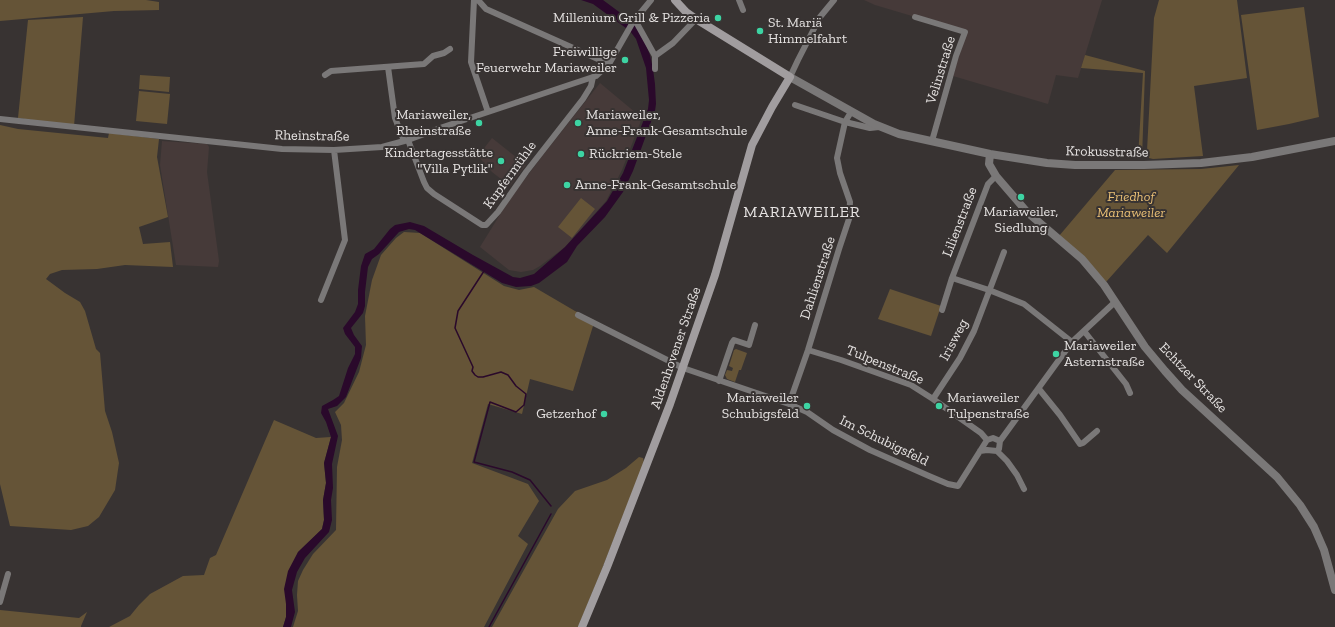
<!DOCTYPE html>
<html>
<head>
<meta charset="utf-8">
<style>
  body { margin:0 }
  canvas { display:block; background:#383332 }
</style>
</head>
<body>
<canvas width="1335" height="627"></canvas>
<script>
const c = document.querySelector('canvas').getContext('2d');
c.lineJoin = 'round';
function fillPath(path, color) {
  c.fillStyle = color;
  c.fill(path, 'evenodd');
}
function poly(rows) {
  const path = new Path2D();
  for (const r of rows) {
    path.moveTo(r[0], r[1]);
    for (let i = 2; i < r.length; i += 2) path.lineTo(r[i], r[i + 1]);
  }
  return path;
}
function trace(path, color, width, dash) {
  c.strokeStyle = color;
  c.lineWidth = width;
  c.lineCap = dash ? 'butt' : 'round';
  c.setLineDash(dash || []);
  c.stroke(path);
}
function write(font, color, halo, rows, align = 'center') {
  c.font = font + ' "Zilla Slab",serif';
  c.lineWidth = 4;
  c.setLineDash([]);
  c.textBaseline = 'middle';
  c.strokeStyle = halo;
  c.fillStyle = color;
  for (const [text, x, y, turn = 0] of rows) {
    c.save();
    c.translate(x, y);
    c.rotate((+turn || 0) * Math.PI / 180);
    c.textAlign = isNaN(turn) ? turn : align;
    if (halo) c.strokeText(text, 0, 0);
    c.fillText(text, 0, 0);
    c.restore();
  }
}
fillPath(poly([
  [864,0,1102,0,1078,78,1056,75,1048,104,953,76,966,32,875,5],
  [600,83,642,118,622,170,606,201,565,247,540,266,533,270,521,272,509,270,480,247,509,200,540,159],
  [492,138,526,165,510,186,492,172,478,156],
  [162,141,207,144,209,147,207,172,219,261,218,267,176,265,160,165]
]), '#463a39');
fillPath(poly([
  [0,0,146,0,159,2,159,10,114,11,0,21],
  [1159,0,1237,0,1247,78,1194,86,1203,156,1153,159,1149,158,1147,151,1154,18],
  [1304,7,1319,117,1289,124,1257,130,1241,15],
  [83,17,74,126,18,118,28,20],
  [1085,55,1145,71,1142,158,1138,158,1143,73,1081,68],
  [140,75,170,77,169,92,139,89],
  [139,91,170,94,167,124,136,121],
  [0,125,18,129,108,138,109,133,159,139,157,157,168,217,139,227,143,244,170,242,173,267,125,265,97,269,62,270,50,274,46,279,65,293,80,302,85,311,96,349,100,353,105,411,112,432,119,463,115,490,99,517,88,526,71,530,10,526,0,484],
  [1239,165,1167,253,1148,235,1106,282,1059,236,1115,170,1201,169],
  [581,198,595,209,572,238,558,227],
  [404,232,420,233,504,286,519,290,534,287,575,311,594,320,593,326,573,391,530,379,522,414,488,404,472,463,528,484,539,501,518,536,528,544,484,627,293,627,298,611,297,595,298,581,303,570,313,554,336,530,337,467,342,440,341,425,335,412,344,403,359,372,366,345,365,316,372,280,381,255,396,238],
  [890,289,941,306,931,336,878,319],
  [736,349,747,353,741,370,739,370,735,382,727,379,725,375,727,370,732,371,733,368,729,366,734,350],
  [274,420,316,438,331,437,324,463,326,483,323,500,324,520,322,529,298,552,286,604,286,617,283,627,109,627,130,616,139,605,150,594,183,576,204,575,210,558,216,555],
  [639,457,643,458,644,462,602,569,578,627,492,627,558,509,575,491,607,480,626,468],
  [0,610,79,618,87,612,81,626,81,627,0,627]
]), '#655437');
fillPath(poly([
  [581,0,603,0,630,20,640,30,650,55,653,69,655,84,656,104,655,111,633,171,623,192,605,217,577,246,567,262,539,283,531,286,516,287,502,283,415,230,409,229,399,232,379,254,372,259,368,267,365,292,365,306,363,313,351,328,354,335,362,346,361,358,346,397,337,406,328,409,338,436,332,464,333,488,331,500,332,520,329,532,305,558,297,572,292,590,295,612,291,627,283,627,286,617,286,604,284,589,288,571,298,552,322,529,324,520,323,500,326,483,324,463,331,437,326,422,321,413,322,406,333,400,339,396,348,368,355,354,355,347,345,334,343,328,355,312,358,304,358,290,361,266,365,254,374,249,390,229,395,225,410,222,424,226,473,255,513,277,520,278,534,274,565,247,607,201,623,173,648,109,649,100,646,68,636,39,630,31,593,4]
]), '#2a092b');
trace(poly([
  [484,271,458,311,455,328,473,367,472,371,475,375,478,377,483,377,501,372,508,375,516,386,526,394,524,405,516,412,490,402,474,462,512,472,530,480,551,506],
  [489,627,551,514]
]), '#2a092b', 1.5);
trace(poly([
  [474,0,471,62,488,112],
  [478,0,486,9,609,64],
  [739,0,743,10],
  [915,17,965,32,956,56,932,141],
  [635,20,655,56,655,69],
  [655,56,673,43,696,19],
  [388,67,395,118,404,141],
  [325,75,331,71,424,64,433,56,444,53,450,49],
  [790,77,798,60,820,17,834,0],
  [795,105,845,122,870,128,879,127],
  [0,119,282,149,334,150,382,147,408,140,443,127,596,76,609,64,633,22,651,0],
  [408,140,424,182,427,188,434,194,482,225,486,225,498,212,526,172,583,99,591,86,593,77],
  [952,278,989,290,1024,304,1072,342],
  [321,300,345,240,334,150],
  [942,310,952,278,988,184,996,176],
  [578,315,683,368,789,404,807,412,833,430,870,450,929,476,948,484,958,486,987,440,993,438,1000,441,1072,342,1115,302],
  [1084,331,1126,384,1130,393],
  [808,350,841,360,911,385,933,399,981,433,987,440],
  [719,381,732,343,734,340,749,345,755,325],
  [1039,389,1060,415,1080,444,1083,443,1097,431],
  [933,399,960,358,974,331,1004,252],
  [789,404,808,350,839,249,849,219,850,202,840,173,837,158,845,122,851,112],
  [980,451,987,450,997,451,999,449,1000,441],
  [997,451,1007,461,1017,475,1024,489],
  [0,602,8,574]
]), '#7a7878', 6);
trace(poly([
  [790,77,874,124,899,134,990,154,1047,163,1075,165,1144,165,1201,163,1252,157,1335,141],
  [990,154,989,164,996,176,1027,212,1082,259,1104,285,1145,347,1165,371,1182,390,1277,477,1300,505,1314,527,1324,550,1335,590]
]), '#7a7878', 8);
trace(poly([
  [582,627,607,567,670,404,715,275,752,145,772,107,790,77,696,19,686,12,675,0]
]), '#a19d9f', 8);
for (const [x, y, r, color] of [
  [718,18,4,"#3dd4a3"],
  [760,31,4,"#3dd4a3"],
  [625,60,4,"#3dd4a3"],
  [479,123,4,"#3dd4a3"],
  [578,123,4,"#3dd4a3"],
  [581,154,4,"#3dd4a3"],
  [501,161,4,"#3dd4a3"],
  [567,185,4,"#3dd4a3"],
  [1021,197,4,"#3dd4a3"],
  [1056,354,4,"#3dd4a3"],
  [807,406,4,"#3dd4a3"],
  [939,406,4,"#3dd4a3"],
  [604,414,4,"#3dd4a3"]
]) {
  const dot = new Path2D();
  dot.arc(x, y, r, 0, 2 * Math.PI);
  c.fillStyle = color;
  c.fill(dot);
  trace(dot, '#383332', 1.5);
}
write('14px', '#e6e3e2', '#383332', [
  ["Millenium Grill & Pizzeria",710,18],
  ["St. Mariä",768,23,"left"],
  ["Himmelfahrt",768,39,"left"],
  ["Freiwillige",617,52],
  ["Feuerwehr Mariaweiler",617,68],
  ["Mariaweiler,",471,115],
  ["Rheinstraße",471,131],
  ["Mariaweiler,",586,115,"left"],
  ["Anne-Frank-Gesamtschule",586,131,"left"],
  ["Kindertagesstätte",493,153],
  ["\"Villa Pytlik\"",493,169],
  ["Rückriem-Stele",589,154,"left"],
  ["Anne-Frank-Gesamtschule",575,185,"left"],
  ["Mariaweiler,",1021,212,"center"],
  ["Siedlung",1021,228,"center"],
  ["Mariaweiler",1064,346,"left"],
  ["Asternstraße",1064,362,"left"],
  ["Mariaweiler",799,398],
  ["Schubigsfeld",799,414],
  ["Mariaweiler",947,398,"left"],
  ["Tulpenstraße",947,414,"left"],
  ["Getzerhof",596,414]
], 'right');
write('14px', '#e6e3e2', '#383332', [
  ["Velinstraße",941,70,-73],
  ["Rheinstraße",312,136,1],
  ["Krokusstraße",1107,152,1],
  ["Kupfermühle",510,175,-54],
  ["Lilienstraße",960,222,-69],
  ["Dahlienstraße",818,278,-72],
  ["Irisweg",954,340,-62],
  ["Aldenhovener Straße",676,348,-71],
  ["Tulpenstraße",885,365,22],
  ["Echtzer Straße",1193,378,46],
  ["Im Schubigsfeld",884,441,26]
]);
write('italic 14px', '#e9bf75', '#383332', [
  ["Friedhof",1131,197],
  ["Mariaweiler",1131,213]
]);
c.letterSpacing = '1px';
write('16px', '#e6e3e2', '#383332', [
  ["MARIAWEILER",802,212]
]);
c.letterSpacing = '0px';
</script>
</body>
</html>
